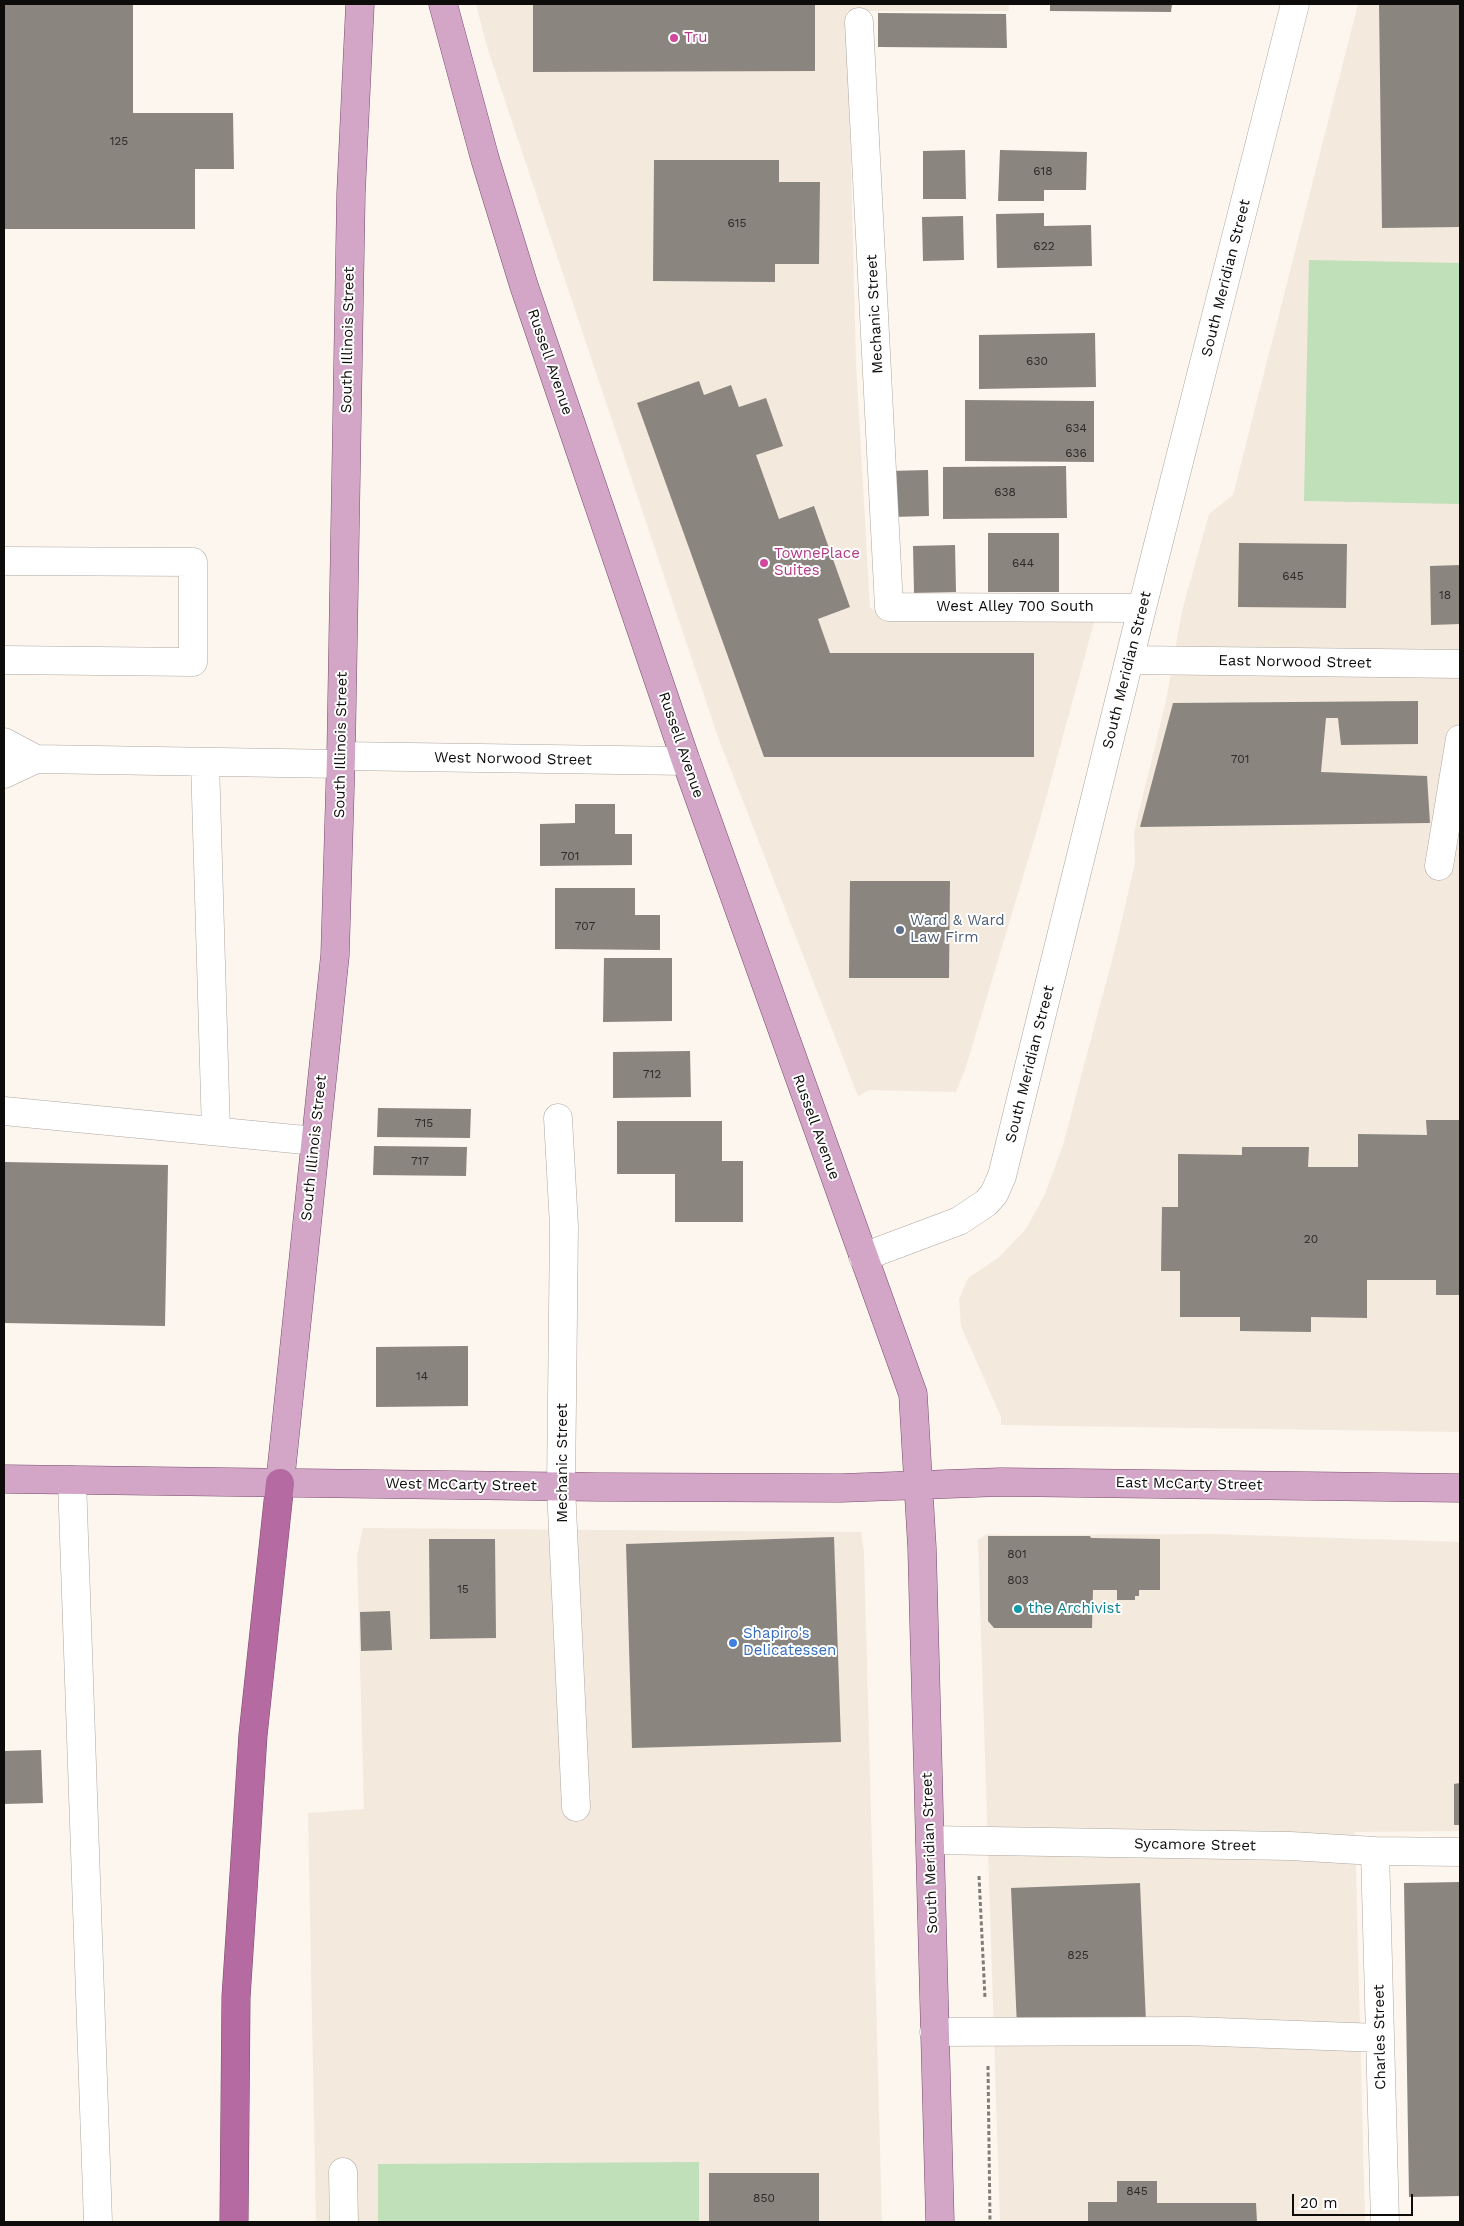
<!DOCTYPE html>
<html>
<head>
<meta charset="utf-8">
<style>
  body { margin:0 }
  #map { position:relative; width:1464px; height:2226px; overflow:hidden; background:#fcf6ef; font-family:"Work Sans",sans-serif }
  canvas { display:block }
  .frame { position:absolute; inset:0; border:5px solid #0e0c0a; pointer-events:none }
  .scale { position:absolute; left:1292px; top:2194px; width:121px; height:22px; box-sizing:border-box; border:2px solid #0e0c0a; border-top:0; padding-left:6px; font-size:15px; line-height:18px; white-space:nowrap; color:#0e0c0a; -webkit-text-stroke:4px #fff; paint-order:stroke }
</style>
</head>
<body>
<div id="map">
<canvas width="1464" height="2226"></canvas>
<div class="frame"></div>
<div class="scale">20 m</div>
</div>
<script>
const c = document.querySelector('canvas').getContext('2d');
c.lineJoin = 'round';
function fillPath(path, color) {
  c.fillStyle = color;
  c.fill(path, 'evenodd');
}
function poly(rows) {
  const path = new Path2D();
  for (const r of rows) {
    path.moveTo(r[0], r[1]);
    for (let i = 2; i < r.length; i += 2) path.lineTo(r[i], r[i + 1]);
  }
  return path;
}
function trace(path, color, width, dash) {
  c.strokeStyle = color;
  c.lineWidth = width;
  c.lineCap = dash ? 'butt' : 'round';
  c.setLineDash(dash || []);
  c.stroke(path);
}
function write(font, color, halo, rows, align = 'center') {
  c.font = font + ' "Work Sans",sans-serif';
  c.lineWidth = 4;
  c.setLineDash([]);
  c.textBaseline = 'middle';
  c.strokeStyle = halo;
  c.fillStyle = color;
  for (const [text, x, y, turn = 0] of rows) {
    c.save();
    c.translate(x, y);
    c.rotate((+turn || 0) * Math.PI / 180);
    c.textAlign = isNaN(turn) ? turn : align;
    if (halo) c.strokeText(text, 0, 0);
    c.fillText(text, 0, 0);
    c.restore();
  }
}
fillPath(poly([
  [476,4,1009,4,1009,11,847,11,856,362,870,608,891,617,1098,608,1040,820,965,1070,956,1092,870,1090,858,1096,718,737,488,50],
  [1358,4,1460,4,1460,1432,1001,1425,1001,1417,961,1326,959,1299,968,1278,998,1258,1026,1229,1045,1194,1063,1145,1116,945,1135,863,1134,832,1166,701,1182,611,1209,514,1233,495],
  [363,1528,861,1532,864,1553,882,2222,316,2222,308,1813,364,1809,357,1555],
  [987,1534,1012,1535,1215,1534,1460,1542,1460,1831,1355,1832,1365,2222,1000,2222,978,1540]
]), '#f4e9dd');
fillPath(poly([
  [1309,260,1460,263,1460,504,1304,501],
  [699,2162,699,2222,378,2222,378,2164]
]), '#bfe0b9');
fillPath(poly([
  [4,4,133,4,133,113,233,113,234,169,195,169,195,229,4,229],
  [533,4,815,4,815,71,533,72],
  [1050,4,1172,4,1171,12,1050,11],
  [1379,4,1460,4,1460,227,1382,228],
  [878,13,1006,14,1007,48,878,47],
  [965,150,966,199,923,199,923,151],
  [1000,150,1087,152,1086,190,1044,190,1044,201,998,201],
  [654,160,779,160,779,182,820,182,819,264,775,264,775,282,653,281],
  [1044,213,1044,226,1091,225,1092,266,997,268,996,214],
  [963,216,964,260,923,261,922,217],
  [1095,333,1096,387,979,389,979,335],
  [699,381,704,395,731,385,739,407,766,398,783,446,756,455,779,519,814,506,850,607,818,619,830,653,1034,653,1034,757,764,757,637,403],
  [965,400,1094,401,1094,462,965,461],
  [1066,466,1067,518,943,519,943,467],
  [928,470,929,516,891,517,889,471],
  [988,533,1059,533,1059,592,988,592],
  [1239,543,1347,544,1346,608,1238,607],
  [955,545,956,592,914,593,913,546],
  [1460,565,1460,624,1431,625,1430,566],
  [1418,701,1418,744,1341,745,1338,718,1326,718,1321,772,1427,776,1430,823,1140,827,1173,703],
  [575,804,615,804,615,834,632,834,632,865,540,866,540,824,575,823],
  [850,881,950,881,949,978,849,978],
  [555,888,635,888,635,915,660,915,660,950,555,949],
  [604,958,672,958,672,1021,603,1022],
  [690,1051,691,1097,613,1098,613,1052],
  [378,1108,471,1109,470,1138,377,1137],
  [1426,1120,1460,1120,1460,1295,1436,1295,1436,1280,1367,1280,1367,1318,1311,1317,1311,1332,1240,1331,1240,1317,1180,1317,1180,1271,1161,1271,1162,1207,1178,1207,1178,1154,1242,1155,1242,1147,1309,1147,1308,1167,1358,1167,1358,1134,1427,1135],
  [617,1121,722,1121,722,1161,743,1161,743,1222,675,1222,675,1174,617,1174],
  [374,1146,467,1147,466,1176,373,1175],
  [4,1162,168,1165,165,1326,4,1323],
  [468,1346,468,1406,376,1407,376,1347],
  [988,1536,1090,1536,1091,1538,1160,1539,1160,1590,1139,1590,1139,1596,1135,1596,1135,1600,1117,1600,1117,1590,1093,1590,1092,1628,994,1628,988,1621],
  [834,1537,841,1742,632,1748,626,1544],
  [429,1539,495,1539,496,1638,430,1639],
  [390,1611,392,1650,361,1651,360,1612],
  [41,1750,43,1803,4,1804,4,1751],
  [1460,1783,1460,1825,1454,1825,1454,1784],
  [1460,1882,1460,2196,1409,2197,1404,1883],
  [1140,1883,1146,2022,1017,2027,1011,1888],
  [709,2173,819,2173,819,2222,709,2222],
  [1117,2181,1157,2181,1157,2203,1256,2203,1257,2222,1088,2222,1088,2202,1117,2202]
]), '#8b857f');
const minor = poly([
  [859,22,889,607,1142,608],
  [4,561,193,562,193,662,4,660],
  [1130,660,1460,664],
  [4,742,36,759,4,774],
  [341,756,686,761],
  [36,759,341,764],
  [205,762,216,1131],
  [1439,866,1460,739],
  [4,1111,315,1141],
  [558,1118,564,1226,561,1487,576,1807],
  [863,1257,959,1221,986,1203,994,1194,1002,1176,1142,608,1295,4],
  [72,1480,98,2222],
  [930,1840,1290,1846,1375,1851,1460,1852],
  [1375,1851,1385,2222],
  [934,2032,1189,2031,1380,2038],
  [343,2172,344,2222]
]);
const major = poly([
  [443,4,485,159,524,286,686,761,913,1394,922,1548,940,2222],
  [4,1479,599,1487,841,1488,1001,1482,1460,1488],
  [280,1483,335,955,341,756,351,193,360,4]
]);
const highway = poly([
  [234,2222,236,1997,243,1890,253,1735,280,1483]
]);
trace(minor, '#ada7a1', 29);
trace(major, '#7b4a6c', 29);
trace(highway, '#7b4a6c', 29);
trace(poly([
  [979,1876,985,1998],
  [988,2066,990,2222]
]), '#7f7b76', 3, [4, 2.5]);
trace(minor, '#fff', 28);
trace(major, '#d3a6c7', 28);
trace(highway, '#b56ba1', 28);
for (const [x, y, r, color] of [
  [674,38,5,"#d1479c"],
  [764,563,5,"#d1479c"],
  [900,930,5,"#5c6f8a"],
  [1018,1609,5,"#0f9aa8"],
  [733,1643,5,"#3f7fe0"]
]) {
  const dot = new Path2D();
  dot.arc(x, y, r, 0, 2 * Math.PI);
  c.fillStyle = color;
  c.fill(dot);
  trace(dot, '#fff', 2);
}
write('12px', '#2d2a27', null, [
  ["125",119,141],
  ["618",1043,171],
  ["615",737,223],
  ["622",1044,246],
  ["630",1037,361],
  ["634",1076,428],
  ["636",1076,453],
  ["638",1005,492],
  ["644",1023,563],
  ["645",1293,576],
  ["18",1445,595],
  ["701",1240,759],
  ["701",570,856],
  ["707",585,926],
  ["712",652,1074],
  ["715",424,1123],
  ["717",420,1161],
  ["20",1311,1239],
  ["14",422,1376],
  ["801",1017,1554],
  ["803",1018,1580],
  ["15",463,1589],
  ["825",1078,1955],
  ["845",1137,2191],
  ["850",764,2198]
]);
write('15px', '#b23c85', '#fff', [
  ["Tru",684,38],
  ["TownePlace",774,554],
  ["Suites",774,571]
], 'left');
write('15px', '#0e0c0a', '#fff', [
  ["South Meridian Street",1226,278,-76],
  ["Mechanic Street",875,314,-93],
  ["South Illinois Street",348,340,-89],
  ["Russell Avenue",550,362,71],
  ["West Alley 700 South",1015,607],
  ["East Norwood Street",1295,662,1],
  ["South Meridian Street",1127,670,-76],
  ["South Illinois Street",341,745,-89],
  ["Russell Avenue",681,745,71],
  ["West Norwood Street",513,759,1],
  ["South Meridian Street",1030,1064,-76],
  ["Russell Avenue",816,1127,70],
  ["South Illinois Street",314,1148,-84],
  ["Mechanic Street",563,1463,-90],
  ["East McCarty Street",1189,1484,1],
  ["West McCarty Street",461,1485,1],
  ["Sycamore Street",1195,1845,1],
  ["South Meridian Street",930,1853,-92],
  ["Charles Street",1380,2037,-91]
]);
write('15px', '#4e5e75', '#fff', [
  ["Ward & Ward",910,921],
  ["Law Firm",910,938]
], 'left');
write('15px', '#0d838f', '#fff', [
  ["the Archivist",1028,1609]
], 'left');
write('15px', '#366cbe', '#fff', [
  ["Shapiro's",743,1634],
  ["Delicatessen",743,1651]
], 'left');
</script>
</body>
</html>
